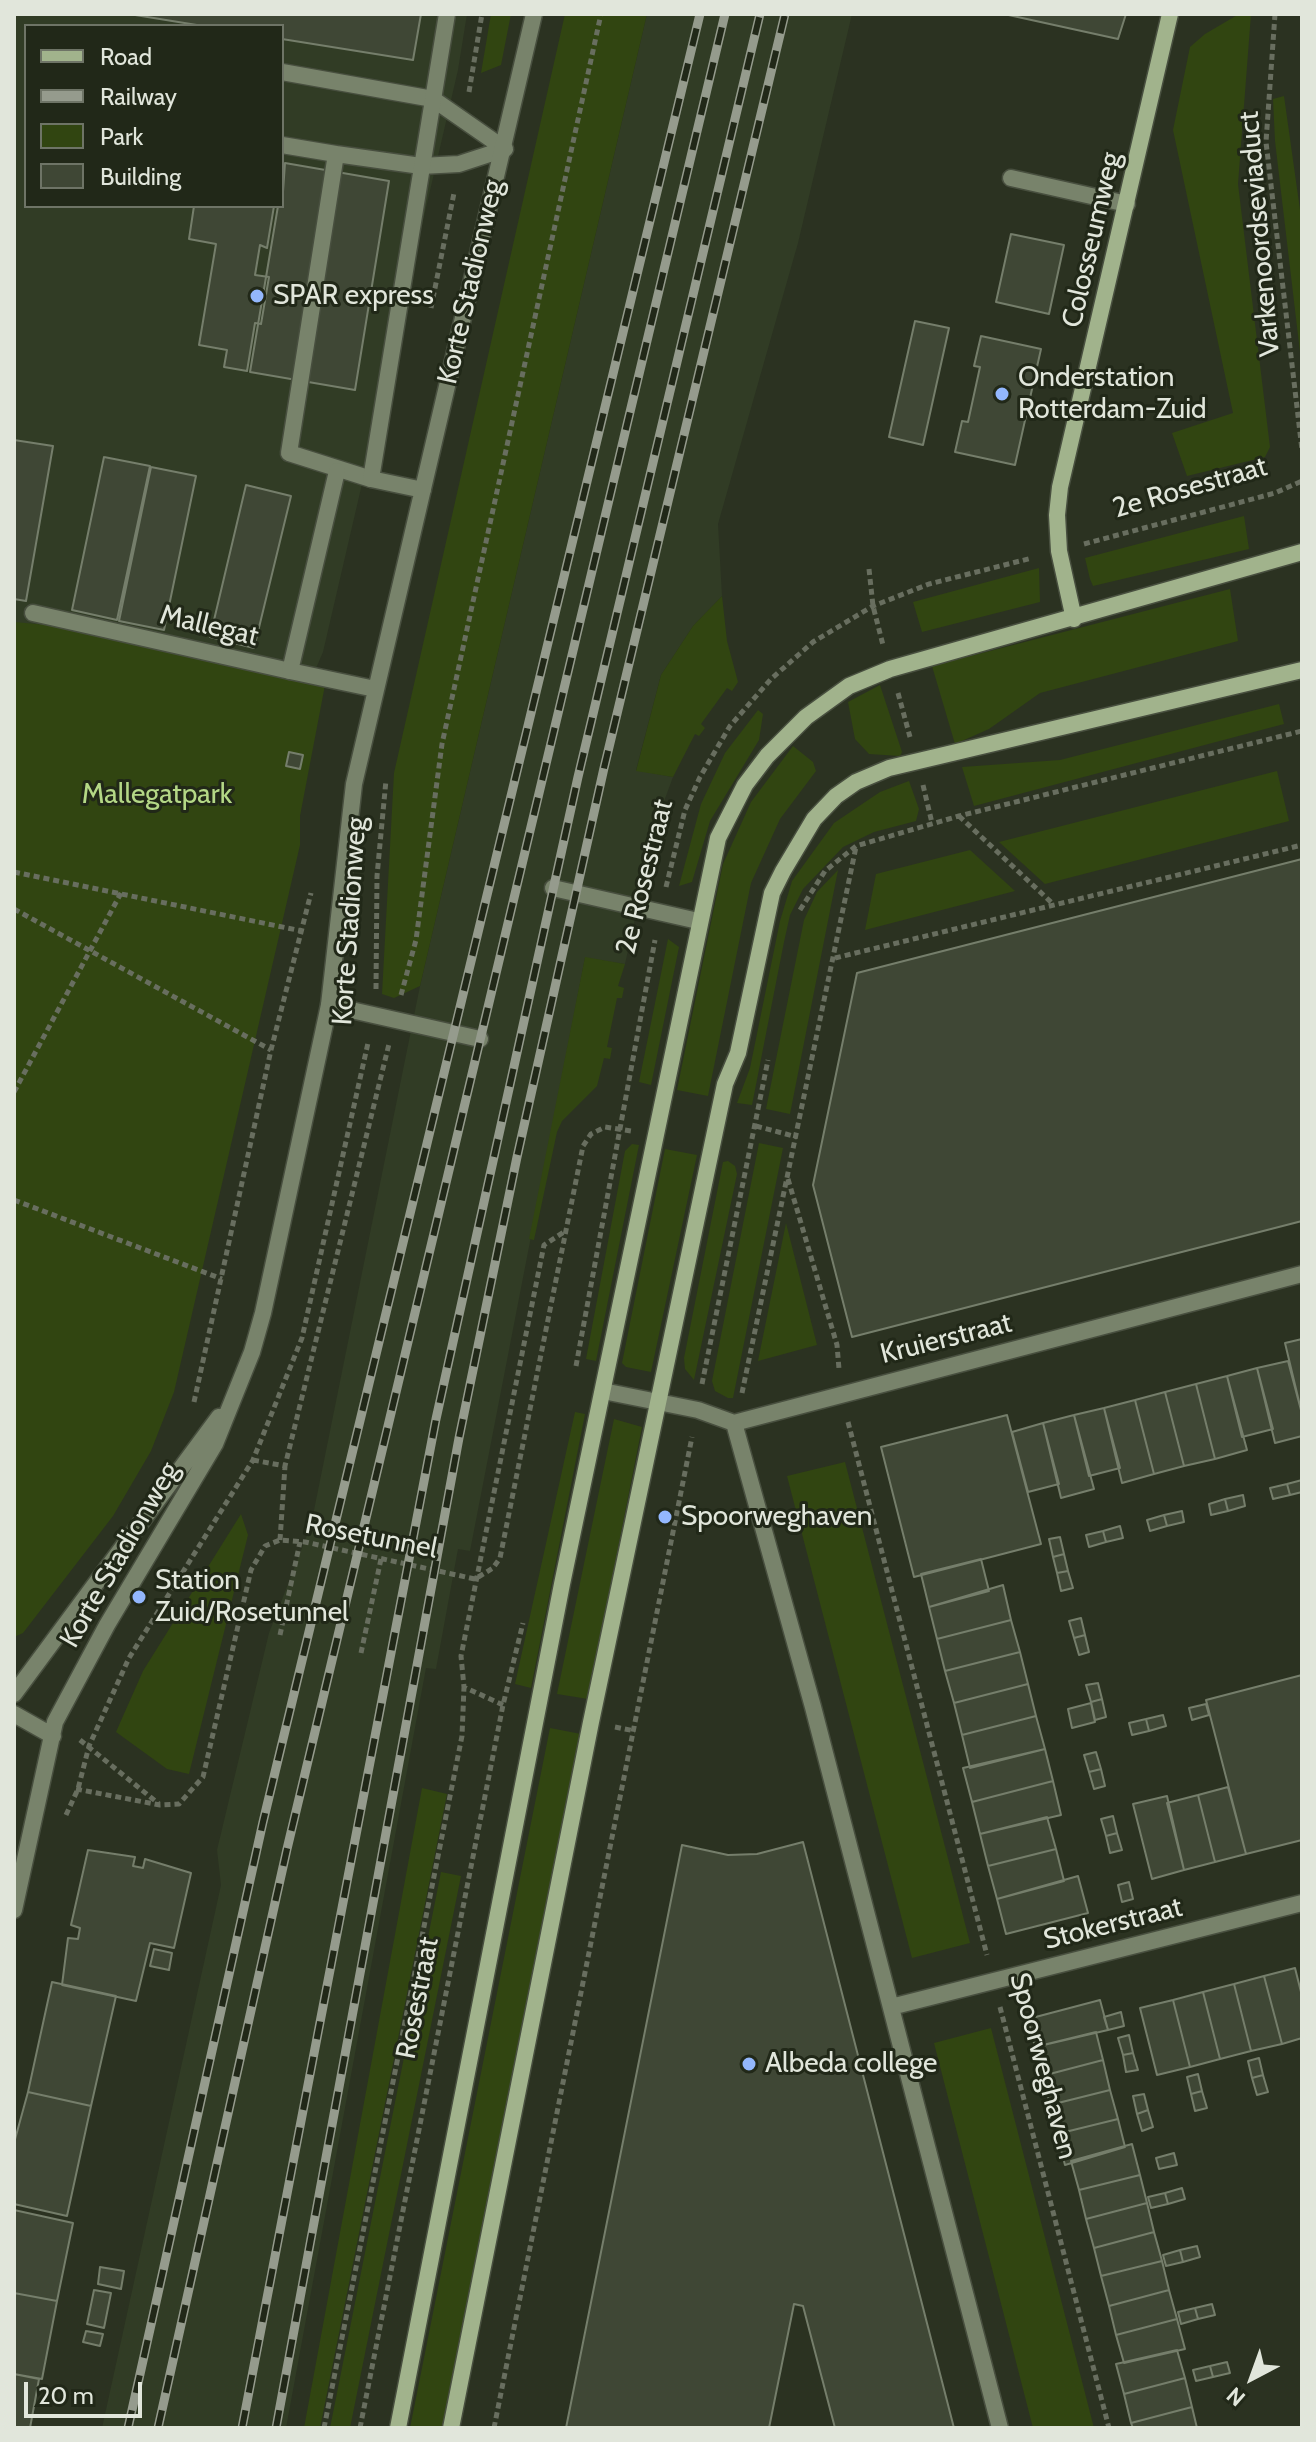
<!DOCTYPE html>
<html>
<head>
<meta charset="utf-8">
<style>
  body { margin:0 }
  #map { position:relative; width:1316px; height:2442px; overflow:hidden; background:#2b3221; font-family:Cabin,sans-serif }
  canvas { display:block }
  .frame { position:absolute; inset:0; border:16px solid #e1e6db; pointer-events:none }
  .legend { position:absolute; left:24px; top:24px; width:260px; height:184px; box-sizing:border-box; background:#212818; border:2px solid #6e7466; margin:0; padding:10px 14px; list-style:none; font-size:24px; color:#e1e6db }
  .legend li { display:flex; align-items:center; gap:16px; height:40px }
  .legend b { width:40px; border:2px solid #6e7466 }
  .north { position:absolute; left:1212px; top:2338px; width:80px; height:80px; -webkit-text-stroke:6px #212818; paint-order:stroke; rotate:221deg; font-size:22px; font-weight:700; line-height:32px; text-align:center; color:#e1e6db }
  .north::after { content:''; display:block; margin:auto; width:28px; height:36px; background:#e1e6db; clip-path:polygon(50% 0,100% 100%,50% 72%,0 100%) }
  .scale { position:absolute; left:24px; top:2382px; width:118px; height:36px; box-sizing:border-box; border:4px solid #e1e6db; border-top:0; padding-left:10px; font-size:24px; line-height:28px; white-space:nowrap; color:#e1e6db; -webkit-text-stroke:6px #212818; paint-order:stroke }
</style>
</head>
<body>
<div id="map">
<canvas width="1316" height="2442"></canvas>
<div class="frame"></div>
<ul class="legend">
<li><b style="height:10px;background:#a1b38c"></b>Road</li>
<li><b style="height:10px;background:#959b8d"></b>Railway</li>
<li><b style="height:22px;background:#314511"></b>Park</li>
<li><b style="height:22px;background:#3f4735"></b>Building</li>
</ul>
<div class="north">N</div>
<div class="scale">20 m</div>
</div>
<script>
const c = document.querySelector('canvas').getContext('2d');
c.lineJoin = 'round';
function fillPath(path, color) {
  c.fillStyle = color;
  c.fill(path, 'evenodd');
}
function poly(rows) {
  const path = new Path2D();
  for (const r of rows) {
    path.moveTo(r[0], r[1]);
    for (let i = 2; i < r.length; i += 2) path.lineTo(r[i], r[i + 1]);
  }
  return path;
}
function trace(path, color, width, dash) {
  c.strokeStyle = color;
  c.lineWidth = width;
  c.lineCap = dash ? 'butt' : 'round';
  c.setLineDash(dash || []);
  c.stroke(path);
}
function write(font, color, halo, rows, align = 'center') {
  c.font = font + ' Cabin,sans-serif';
  c.lineWidth = 6;
  c.setLineDash([]);
  c.textBaseline = 'middle';
  c.strokeStyle = halo;
  c.fillStyle = color;
  for (const [text, x, y, turn = 0] of rows) {
    c.save();
    c.translate(x, y);
    c.rotate((+turn || 0) * Math.PI / 180);
    c.textAlign = isNaN(turn) ? turn : align;
    if (halo) c.strokeText(text, 0, 0);
    c.fillText(text, 0, 0);
    c.restore();
  }
}
fillPath(poly([
  [14,14,467,14,458,70,323,652,305,694,14,641],
  [26,26,282,26,282,206,26,206],
  [647,14,852,14,798,243,718,524,722,596,693,626,661,675,636,770,673,777,656,823,625,964,585,958,470,1551,458,1549,436,1669,426,1668,286,2428,102,2428,221,1885,217,1850,269,1633,311,1525,420,986]
]), '#313c25');
fillPath(poly([
  [491,14,511,14,501,65,481,73],
  [565,14,647,14,420,986,394,998,382,994,394,773],
  [1239,14,1251,14,1238,184,1270,447,1265,457,1187,476,1172,433,1233,413,1173,130,1190,47,1205,34],
  [1284,96,1302,224,1302,369,1275,141,1273,99],
  [1244,516,1249,549,1093,586,1090,579,1085,558],
  [1039,568,1040,602,922,632,913,602],
  [1230,589,1238,641,1040,693,989,729,955,744,932,666],
  [722,596,727,641,738,682,732,691,727,688,701,724,705,728,699,736,695,734,673,777,636,771,661,675,693,626],
  [14,622,57,626,325,685,300,816,300,845,174,1392,151,1451,113,1516,23,1633,14,1637],
  [880,685,902,752,900,756,869,754,855,739,848,702],
  [1279,704,1284,724,974,806,962,767,1060,760],
  [758,710,763,714,759,740,710,821,692,882,679,886,701,804,725,753],
  [793,746,813,762,816,771,780,819,751,883,708,1096,677,1090,723,864,751,802],
  [1277,771,1289,821,1045,884,999,842],
  [909,781,919,809,916,821,874,832,843,847,803,889,790,915,784,942,752,1105,737,1103,750,1068,780,921,792,881,834,823,880,792],
  [970,850,1015,891,865,930,876,874],
  [838,870,790,1114,766,1109,804,920,817,892],
  [668,939,679,947,651,1085,639,1082],
  [585,957,625,964,618,986,624,988,622,998,617,998,607,1047,612,1048,610,1059,604,1058,597,1086,562,1121,557,1132,534,1240,529,1239],
  [759,1143,783,1148,733,1398,728,1398,715,1391,712,1381],
  [632,1144,639,1145,596,1361,586,1359,625,1151],
  [665,1149,697,1155,651,1372,626,1367,622,1363],
  [728,1161,735,1166,737,1174,694,1380,685,1369,684,1358,723,1162],
  [786,1223,817,1345,758,1361],
  [575,1412,585,1414,531,1688,515,1684],
  [614,1419,642,1427,588,1699,557,1694],
  [845,1462,970,1943,912,1958,787,1476],
  [241,1514,248,1535,189,1774,167,1769,116,1732,143,1671],
  [550,1728,581,1734,442,2428,410,2428],
  [422,1788,447,1794,320,2428,304,2428],
  [441,1872,461,1876,350,2428,330,2428],
  [991,2028,1094,2428,1033,2428,934,2043]
]), '#314511');
const building = poly([
  [129,14,421,14,413,60,282,39,282,26,203,26,129,14],
  [1004,14,1126,14,1118,39,1004,14],
  [285,163,389,181,355,390,250,372,278,206,282,206,285,163],
  [194,206,274,206,267,248,260,245,255,275,269,277,261,324,255,323,247,371,224,367,227,350,199,345,216,244,189,239,194,206],
  [1011,234,1064,245,1049,314,996,302,1011,234],
  [915,321,949,328,923,445,889,437,915,321],
  [981,336,1041,349,1015,465,955,452,962,421,968,422,980,367,974,366,981,336],
  [14,440,53,446,26,601,14,599,14,440],
  [104,457,150,466,117,620,72,610,104,457],
  [151,467,196,476,164,630,119,621,151,467],
  [246,485,291,496,254,648,210,637,246,485],
  [289,752,303,755,300,769,286,766,289,752],
  [1302,859,1302,1221,852,1337,813,1185,857,973,1302,859],
  [1302,1339,1302,1414,1285,1343,1302,1339],
  [1288,1361,1302,1414,1302,1436,1275,1443,1257,1368,1288,1361],
  [1257,1368,1273,1429,1242,1437,1227,1376,1257,1368],
  [1227,1376,1247,1450,1215,1459,1196,1384,1227,1376],
  [1196,1384,1215,1459,1184,1466,1165,1392,1196,1384],
  [1165,1392,1184,1466,1154,1474,1135,1400,1165,1392],
  [1135,1400,1154,1474,1122,1483,1104,1408,1135,1400],
  [1104,1408,1120,1468,1089,1476,1074,1415,1104,1408],
  [1007,1415,1041,1544,914,1577,881,1447,1007,1415],
  [1074,1415,1094,1489,1061,1498,1043,1423,1074,1415],
  [1043,1423,1059,1484,1028,1492,1012,1432,1043,1423],
  [1302,1480,1302,1492,1290,1495,1287,1484,1302,1480],
  [1287,1484,1290,1495,1273,1499,1270,1488,1287,1484],
  [1243,1495,1245,1506,1228,1511,1225,1499,1243,1495],
  [1225,1499,1228,1511,1211,1515,1209,1504,1225,1499],
  [1182,1511,1184,1522,1167,1526,1164,1515,1182,1511],
  [1164,1515,1167,1526,1150,1531,1147,1520,1164,1515],
  [1120,1526,1123,1538,1106,1542,1103,1531,1120,1526],
  [1103,1531,1106,1542,1089,1547,1086,1535,1103,1531],
  [1060,1537,1064,1554,1053,1557,1049,1539,1060,1537],
  [1064,1554,1068,1571,1057,1573,1053,1557,1064,1554],
  [981,1559,989,1591,929,1607,921,1574,981,1559],
  [1068,1571,1073,1588,1061,1591,1057,1573,1068,1571],
  [1003,1585,1011,1620,937,1639,929,1607,1003,1585],
  [1081,1618,1085,1635,1074,1638,1069,1621,1081,1618],
  [1011,1620,1020,1652,945,1671,937,1639,1011,1620],
  [1085,1635,1089,1652,1079,1655,1074,1638,1085,1635],
  [1020,1652,1028,1684,954,1703,945,1671,1020,1652],
  [1302,1675,1302,1840,1246,1854,1206,1700,1302,1675],
  [1098,1683,1102,1699,1091,1702,1086,1685,1098,1683],
  [1028,1684,1036,1716,962,1735,954,1703,1028,1684],
  [1102,1699,1106,1717,1095,1720,1091,1702,1102,1699],
  [1091,1703,1095,1722,1072,1728,1068,1709,1091,1703],
  [1206,1704,1209,1715,1192,1720,1189,1708,1206,1704],
  [1163,1715,1166,1726,1149,1731,1146,1719,1163,1715],
  [1036,1716,1045,1749,970,1768,962,1735,1036,1716],
  [1146,1719,1149,1731,1132,1735,1129,1723,1146,1719],
  [1045,1749,1053,1781,972,1802,963,1768,1045,1749],
  [1096,1752,1101,1769,1089,1772,1084,1755,1096,1752],
  [1101,1769,1105,1786,1094,1789,1089,1772,1101,1769],
  [1053,1781,1061,1815,980,1834,972,1802,1053,1781],
  [1228,1787,1246,1854,1215,1862,1198,1795,1228,1787],
  [1198,1795,1215,1862,1184,1870,1167,1803,1198,1795],
  [1167,1796,1184,1870,1152,1879,1133,1804,1167,1796],
  [1113,1816,1117,1833,1106,1836,1101,1819,1113,1816],
  [1047,1817,1056,1849,988,1866,980,1834,1047,1817],
  [1117,1833,1122,1850,1110,1853,1106,1836,1117,1833],
  [803,1842,954,2428,835,2428,803,2306,794,2304,769,2428,566,2428,682,1845,728,1855,757,1854,803,1842],
  [1056,1849,1064,1881,997,1899,988,1866,1056,1849],
  [88,1850,135,1857,133,1866,143,1868,145,1859,191,1873,174,1948,150,1943,136,2001,62,1985,68,1938,78,1939,80,1928,71,1925,88,1850],
  [1078,1876,1088,1913,1006,1934,997,1899,1078,1876],
  [1129,1882,1133,1899,1122,1902,1118,1885,1129,1882],
  [154,1949,172,1953,169,1970,150,1966,154,1949],
  [1295,1968,1302,1996,1302,2038,1282,2044,1264,1976,1295,1968],
  [1264,1976,1282,2044,1251,2051,1234,1984,1264,1976],
  [52,1982,116,1996,91,2106,28,2092,52,1982],
  [1234,1984,1251,2051,1220,2059,1203,1992,1234,1984],
  [1203,1992,1220,2059,1190,2067,1173,2000,1203,1992],
  [1100,2000,1108,2030,1035,2047,1028,2019,1100,2000],
  [1173,2000,1190,2067,1157,2075,1140,2008,1173,2000],
  [1121,2012,1124,2026,1108,2030,1104,2017,1121,2012],
  [1096,2032,1103,2060,1042,2076,1035,2047,1096,2032],
  [1129,2035,1133,2053,1123,2055,1118,2038,1129,2035],
  [1133,2053,1138,2070,1126,2072,1123,2055,1133,2053],
  [1259,2058,1263,2075,1252,2078,1248,2061,1259,2058],
  [1103,2060,1110,2090,1050,2105,1042,2076,1103,2060],
  [1198,2074,1202,2091,1191,2094,1187,2077,1198,2074],
  [1263,2075,1268,2092,1257,2095,1252,2078,1263,2075],
  [1110,2090,1118,2119,1057,2134,1050,2105,1110,2090],
  [1202,2091,1207,2108,1195,2111,1191,2094,1202,2091],
  [28,2092,91,2106,67,2216,14,2204,14,2143,28,2092],
  [1144,2094,1148,2110,1137,2114,1133,2096,1144,2094],
  [1148,2110,1153,2127,1142,2131,1137,2114,1148,2110],
  [1118,2119,1125,2147,1065,2165,1057,2134,1118,2119],
  [1132,2144,1140,2175,1079,2190,1071,2161,1132,2144],
  [1174,2153,1177,2165,1159,2169,1156,2158,1174,2153],
  [1140,2175,1147,2203,1086,2219,1079,2190,1140,2175],
  [1182,2188,1185,2199,1168,2204,1165,2193,1182,2188],
  [1165,2193,1168,2204,1151,2208,1148,2197,1165,2193],
  [1147,2203,1154,2232,1094,2248,1086,2219,1147,2203],
  [14,2210,73,2223,57,2301,14,2293,14,2210],
  [1154,2232,1162,2261,1101,2276,1094,2248,1154,2232],
  [1197,2246,1200,2257,1183,2262,1180,2250,1197,2246],
  [1180,2250,1183,2262,1166,2266,1163,2255,1180,2250],
  [1162,2261,1169,2290,1109,2306,1101,2276,1162,2261],
  [100,2267,124,2271,121,2289,98,2284,100,2267],
  [94,2290,111,2293,104,2328,87,2324,94,2290],
  [1169,2290,1177,2319,1116,2335,1109,2306,1169,2290],
  [14,2293,57,2301,42,2379,14,2374,14,2293],
  [1212,2304,1215,2315,1198,2319,1195,2308,1212,2304],
  [1195,2308,1198,2319,1181,2324,1178,2312,1195,2308],
  [1177,2319,1185,2349,1124,2363,1116,2335,1177,2319],
  [86,2331,103,2334,100,2346,83,2342,86,2331],
  [1177,2350,1185,2378,1124,2394,1116,2364,1177,2350],
  [1227,2362,1230,2373,1213,2377,1210,2366,1227,2362],
  [1210,2366,1213,2377,1196,2381,1193,2370,1210,2366],
  [14,2374,39,2379,30,2428,14,2428,14,2374],
  [1185,2378,1192,2407,1131,2423,1124,2394,1185,2378],
  [1192,2407,1197,2428,1133,2428,1131,2423,1192,2407]
]);
fillPath(building, '#3f4735');
trace(building, '#757e6b', 2);
const lane = poly([
  [282,72,433,99,505,149],
  [282,145,336,154],
  [1011,178,1127,204],
  [371,479,289,453,336,154,421,166,459,164,505,149],
  [33,613,290,671],
  [553,888,698,921],
  [329,1005,480,1039]
]);
const street = poly([
  [337,471,290,671,375,689],
  [423,490,371,479,447,14],
  [603,1391,698,1410,734,1423,1302,1274],
  [734,1423,813,1707,1000,2428],
  [14,1694,219,1417],
  [14,1714,53,1736],
  [14,1910,55,1722,107,1625,215,1444,252,1352,263,1313,329,1005,354,784,534,14],
  [891,2007,1302,1903]
]);
const secondary = poly([
  [1074,619,1059,551,1057,515,1060,487,1170,14],
  [398,2428,562,1584,718,838,745,785,767,756,806,717,849,686,890,669,1302,552],
  [451,2428,591,1722,725,1084,738,1053,772,893,783,871,814,819,836,796,856,782,889,768,1302,670]
]);
trace(lane, '#484f3f', 19);
trace(street, '#484f3f', 19);
trace(secondary, '#484f3f', 19);
trace(poly([
  [1275,14,1266,142,1302,450],
  [469,92,482,14],
  [431,308,454,193],
  [1084,544,1275,493,1302,481],
  [869,569,873,606,883,645],
  [898,693,910,737],
  [923,785,932,823],
  [959,816,1053,904],
  [14,872,302,931],
  [666,887,685,810,700,777,730,726,771,679,813,642,873,606,929,584,1032,558],
  [14,909,271,1050],
  [800,910,825,871,856,846,959,816,1302,731],
  [835,958,1302,845],
  [376,989,377,876,386,780],
  [401,995,416,940,442,744,601,14],
  [14,1092,121,893],
  [756,1126,797,1137],
  [788,1179,837,1345,839,1369],
  [14,1200,222,1279],
  [576,1366,655,940],
  [702,1384,768,1060],
  [742,1393,856,847],
  [194,1402,271,1050,311,893],
  [848,1422,987,1955],
  [253,1460,285,1466,389,1044],
  [280,1540,285,1466],
  [280,1635,300,1542],
  [361,1653,381,1559],
  [503,1705,464,1687,461,1656,544,1245,564,1232],
  [615,1727,635,1731],
  [80,1740,159,1804],
  [76,1789,160,1805,179,1804,203,1777,251,1570,265,1546,280,1540,305,1542,475,1579,493,1568,500,1558,583,1146,591,1134,605,1127,631,1131],
  [66,1815,78,1789,89,1746,129,1658,253,1460,302,1338,368,1043],
  [1000,2007,1109,2428],
  [324,2428,462,1736,464,1687],
  [360,2428,503,1705,523,1623],
  [494,2428,692,1437]
]), '#686e5f', 5, [6, 4]);
trace(lane, '#78836b', 16);
trace(street, '#78836b', 16);
trace(secondary, '#a1b38c', 16);
const rail = poly([
  [128,2428,263,1822,700,14],
  [158,2428,287,1849,725,14],
  [242,2428,436,1419,578,777,760,14],
  [276,2428,459,1438,517,1157,604,768,785,14]
]);
trace(rail, '#959b8d', 9);
trace(rail, '#212818', 6, [18]);
for (const [x, y, r, color] of [
  [257,296,8,"#93b7fd"],
  [1002,394,8,"#93b7fd"],
  [665,1517,8,"#93b7fd"],
  [139,1597,8,"#93b7fd"],
  [749,2064,8,"#93b7fd"]
]) {
  const dot = new Path2D();
  dot.arc(x, y, r, 0, 2 * Math.PI);
  c.fillStyle = color;
  c.fill(dot);
  trace(dot, '#212818', 3);
}
write('28px', '#e1e6db', '#212818', [
  ["Varkenoordseviaduct",1260,234,-95],
  ["Colosseumweg",1092,240,-77],
  ["Korte Stadionweg",471,282,-77],
  ["2e Rosestraat",1190,488,-16],
  ["Mallegat",209,626,13],
  ["2e Rosestraat",645,877,-76],
  ["Korte Stadionweg",350,921,-86],
  ["Kruierstraat",946,1339,-14],
  ["Rosetunnel",371,1537,11],
  ["Korte Stadionweg",120,1555,-60],
  ["Stokerstraat",1113,1924,-14],
  ["Rosestraat",418,1998,-79],
  ["Spoorweghaven",1043,2066,75]
]);
write('28px', '#e1e6db', '#212818', [
  ["SPAR express",273,296],
  ["Onderstation",1018,378],
  ["Rotterdam-Zuid",1018,410],
  ["Spoorweghaven",681,1517],
  ["Station",155,1581],
  ["Zuid/Rosetunnel",155,1613],
  ["Albeda college",765,2064]
], 'left');
write('28px', '#b4d886', '#212818', [
  ["Mallegatpark",157,795]
]);
</script>
</body>
</html>
